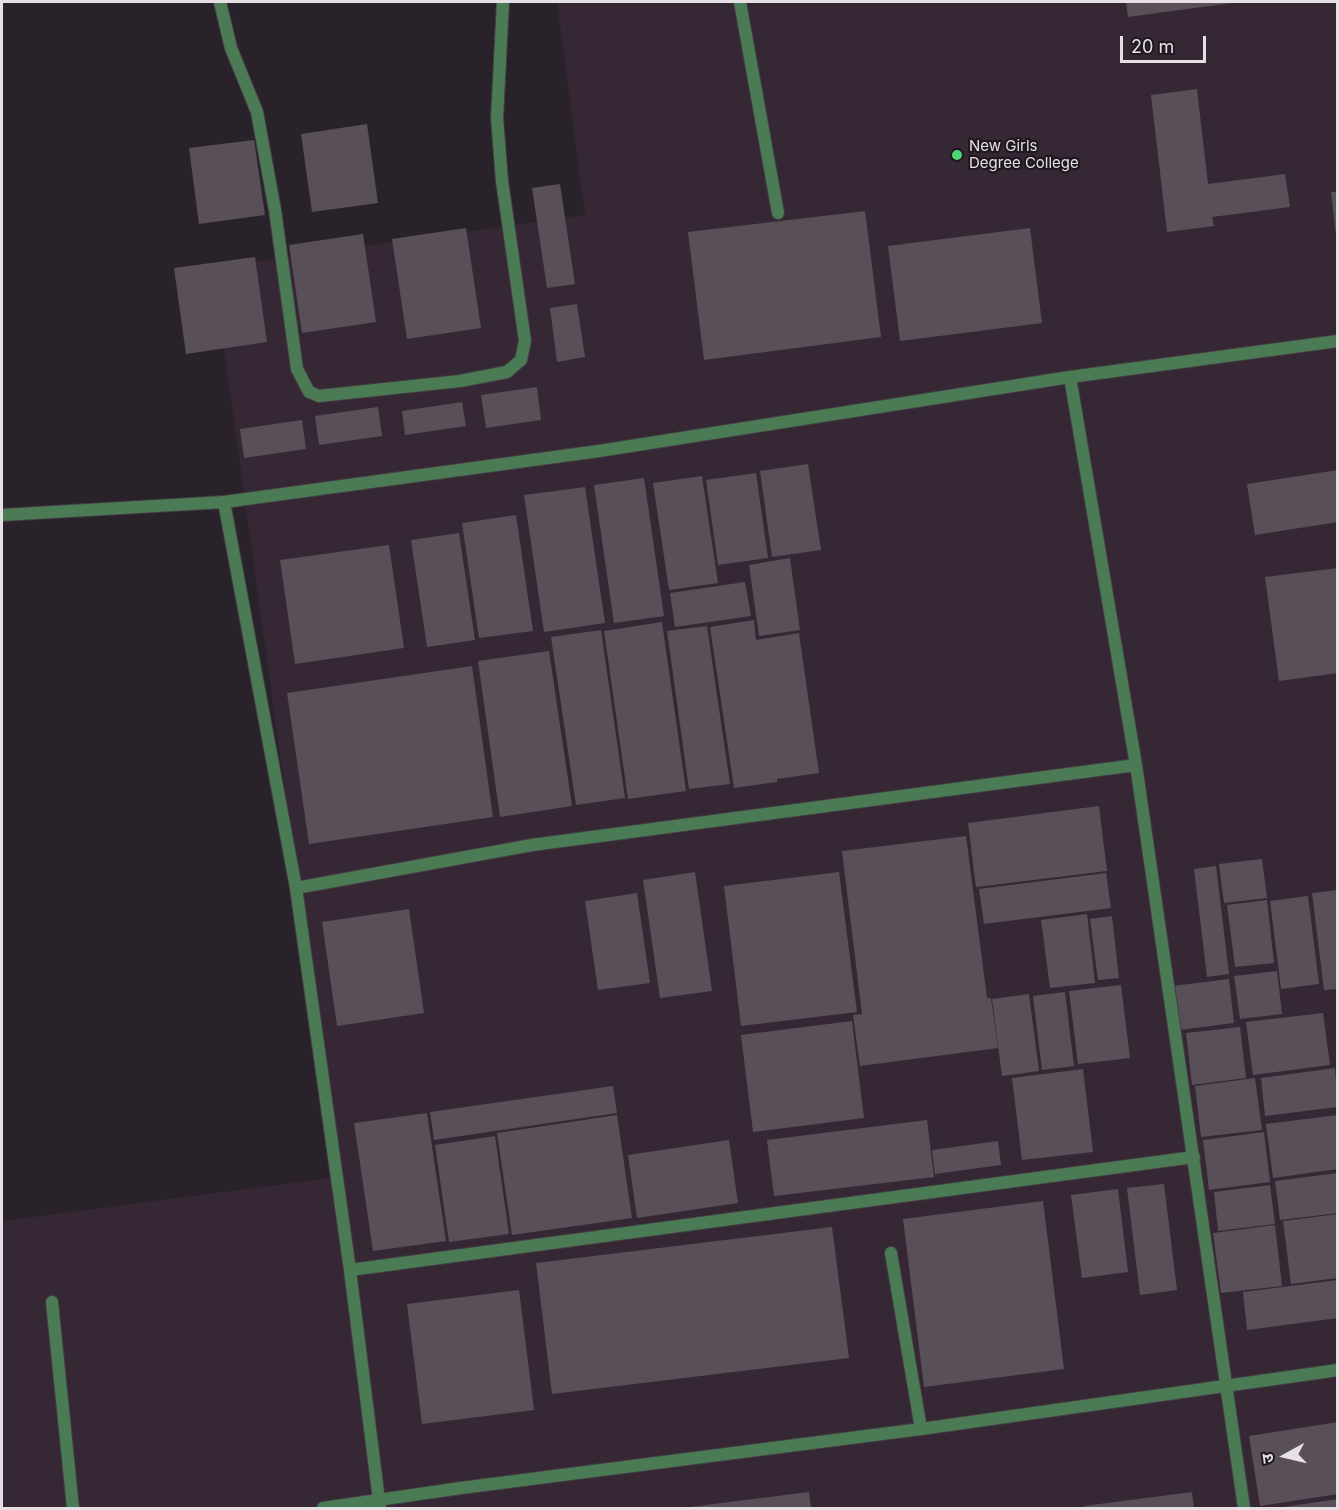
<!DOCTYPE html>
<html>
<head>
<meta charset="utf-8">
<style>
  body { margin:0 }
  #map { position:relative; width:1339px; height:1510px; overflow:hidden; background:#2a222a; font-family:Inter,"Noto Sans Devanagari",sans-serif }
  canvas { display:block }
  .frame { position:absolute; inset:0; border:3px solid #e6e0e6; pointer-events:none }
  .north { position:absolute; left:1255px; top:1426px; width:60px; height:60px; -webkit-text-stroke:4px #201820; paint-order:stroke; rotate:262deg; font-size:16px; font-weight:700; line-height:24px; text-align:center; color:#e6e0e6 }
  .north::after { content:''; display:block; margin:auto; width:21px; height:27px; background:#e6e0e6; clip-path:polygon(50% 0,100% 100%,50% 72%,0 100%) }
  .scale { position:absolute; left:1120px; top:36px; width:86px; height:27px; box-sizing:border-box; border:3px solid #e6e0e6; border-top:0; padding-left:8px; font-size:18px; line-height:21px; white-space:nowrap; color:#e6e0e6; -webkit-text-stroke:4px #201820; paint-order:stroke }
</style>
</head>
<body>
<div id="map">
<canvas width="1339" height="1510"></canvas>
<div class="frame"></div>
<div class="north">उ</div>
<div class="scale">20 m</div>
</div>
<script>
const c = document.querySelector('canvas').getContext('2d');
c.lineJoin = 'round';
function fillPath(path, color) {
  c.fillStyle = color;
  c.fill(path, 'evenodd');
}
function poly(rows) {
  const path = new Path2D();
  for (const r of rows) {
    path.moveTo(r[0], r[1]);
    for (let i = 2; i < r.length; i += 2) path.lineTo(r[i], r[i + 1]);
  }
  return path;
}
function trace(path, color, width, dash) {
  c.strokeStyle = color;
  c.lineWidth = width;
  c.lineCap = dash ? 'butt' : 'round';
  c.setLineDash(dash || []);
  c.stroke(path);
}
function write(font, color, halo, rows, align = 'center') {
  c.font = font + ' Inter,sans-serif';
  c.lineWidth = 4.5;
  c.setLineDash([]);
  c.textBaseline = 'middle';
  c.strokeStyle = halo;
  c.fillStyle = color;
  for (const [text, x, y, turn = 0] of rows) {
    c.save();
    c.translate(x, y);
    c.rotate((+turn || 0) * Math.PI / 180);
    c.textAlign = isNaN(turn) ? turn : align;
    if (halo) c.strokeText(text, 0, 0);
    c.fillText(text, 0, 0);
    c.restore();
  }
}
fillPath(poly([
  [557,2,1337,2,1337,1508,2,1508,2,1221,338,1177,213,268,585,215]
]), '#352734');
fillPath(poly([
  [1126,2,1232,2,1232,3,1128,17],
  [1197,89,1208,184,1285,174,1290,207,1212,217,1214,226,1167,232,1151,95],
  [367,124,378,203,312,212,301,134],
  [254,140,265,215,199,224,189,148],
  [560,184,575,284,547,288,532,188],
  [1331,192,1338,192,1338,236,1336,236],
  [865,211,881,337,704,360,688,232],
  [466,228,481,328,407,339,392,239],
  [1030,228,1042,323,900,341,888,246],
  [363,234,376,322,302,333,289,245],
  [255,257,267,342,186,354,174,268],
  [577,304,585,357,557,362,550,308],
  [537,387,541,420,486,428,481,395],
  [462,402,466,426,405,435,402,411],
  [378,407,382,436,319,445,315,416],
  [302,420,306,449,244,458,240,429],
  [808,464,821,550,772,557,760,471],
  [1338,470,1338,522,1255,535,1247,484],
  [756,473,768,558,718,565,706,480],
  [702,476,718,583,669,590,653,483],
  [644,478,664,616,614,623,594,485],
  [585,487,605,623,544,632,524,495],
  [516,515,533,631,479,638,462,523],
  [459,533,475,640,427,647,411,540],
  [389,545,404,648,295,664,280,560],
  [790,558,800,630,759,636,749,565],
  [1338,568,1338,673,1279,681,1265,577],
  [745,582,751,616,675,627,670,593],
  [754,620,756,640,799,633,819,773,777,779,777,782,734,788,710,627],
  [662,622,686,791,628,799,604,631],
  [707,626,730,784,689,789,667,631],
  [601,630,625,798,576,805,551,637],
  [549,651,572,806,500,817,478,661],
  [472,666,493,817,309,844,287,693],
  [1099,806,1107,871,976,887,968,823],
  [966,836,987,998,991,998,998,1048,860,1066,853,1015,862,1014,842,851],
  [1262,859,1267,898,1224,903,1219,864],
  [1216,866,1229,974,1207,977,1194,869],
  [695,872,712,991,660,998,643,880],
  [839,872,857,1012,741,1026,724,886],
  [1106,873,1111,908,984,924,979,889],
  [1338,890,1338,989,1324,990,1312,893],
  [637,893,650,983,598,990,585,901],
  [1308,896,1319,984,1281,989,1270,901],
  [1267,900,1274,963,1235,967,1227,905],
  [409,909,424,1013,337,1026,322,922],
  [1087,914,1095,983,1050,988,1041,920],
  [1112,916,1119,978,1098,980,1090,919],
  [1277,971,1282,1014,1240,1019,1234,976],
  [1229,979,1234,1023,1179,1030,1173,986],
  [1121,985,1130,1058,1078,1064,1069,991],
  [1065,992,1074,1066,1042,1070,1033,996],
  [1029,994,1039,1071,1002,1076,992,999],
  [1323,1013,1330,1065,1253,1075,1246,1022],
  [852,1021,864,1118,753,1132,741,1035],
  [1240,1027,1246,1078,1192,1085,1186,1033],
  [1335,1068,1338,1107,1265,1116,1261,1078],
  [1083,1069,1093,1152,1022,1160,1012,1078],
  [1255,1078,1262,1130,1201,1137,1195,1086],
  [613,1086,617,1113,434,1140,430,1112],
  [427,1113,446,1241,373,1251,354,1123],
  [617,1115,632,1218,512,1235,497,1133],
  [1338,1115,1338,1169,1273,1178,1266,1124],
  [927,1120,934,1177,774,1196,767,1140],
  [1264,1132,1270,1182,1209,1190,1203,1140],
  [495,1136,509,1234,449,1242,435,1145],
  [729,1140,738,1203,637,1218,628,1155],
  [998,1141,1001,1165,935,1174,932,1150],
  [1338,1173,1338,1213,1280,1220,1275,1181],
  [1164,1184,1177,1290,1140,1295,1127,1188],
  [1270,1185,1275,1224,1218,1231,1214,1192],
  [1118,1189,1128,1272,1082,1278,1071,1195],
  [1043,1201,1064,1369,924,1387,903,1219],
  [1338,1214,1338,1278,1291,1284,1283,1221],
  [1275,1225,1282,1286,1221,1293,1213,1233],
  [832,1227,849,1358,552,1394,536,1263],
  [1338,1280,1338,1318,1247,1330,1243,1292],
  [519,1290,534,1410,422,1424,407,1304],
  [1338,1422,1338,1494,1260,1506,1249,1436],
  [809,1492,811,1508,690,1508,690,1507],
  [1192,1492,1194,1508,1084,1508,1084,1506],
  [1338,1499,1338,1508,1283,1508,1283,1507]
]), '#594f59');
const service = poly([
  [220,2,231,48,257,112,275,210,297,369,309,392,319,396,460,381,507,372,521,360,525,341,502,181,497,118,503,2],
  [740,2,778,213],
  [2,515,224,502],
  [891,1253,921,1429],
  [52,1302,73,1508]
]);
const minor = poly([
  [1070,377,1136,765,1244,1508],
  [296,888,532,845,1136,765],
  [350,1270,1194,1157],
  [380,1508,350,1270,296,888,224,502,599,451,1070,377,1338,341]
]);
const tertiary = poly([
  [323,1508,461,1488,921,1429,1338,1370]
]);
trace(service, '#443d44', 14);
trace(minor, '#443d44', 14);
trace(tertiary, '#443d44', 14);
trace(service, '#4b7b54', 12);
trace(minor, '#4b7b54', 12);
trace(tertiary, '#4b7b54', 12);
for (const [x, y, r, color] of [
  [957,155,6,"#51d674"]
]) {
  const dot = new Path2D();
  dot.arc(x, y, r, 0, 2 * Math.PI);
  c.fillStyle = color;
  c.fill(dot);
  trace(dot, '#201820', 2);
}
write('15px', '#e6e0e6', '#201820', [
  ["New Girls",969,146],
  ["Degree College",969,163]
], 'left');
</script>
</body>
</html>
